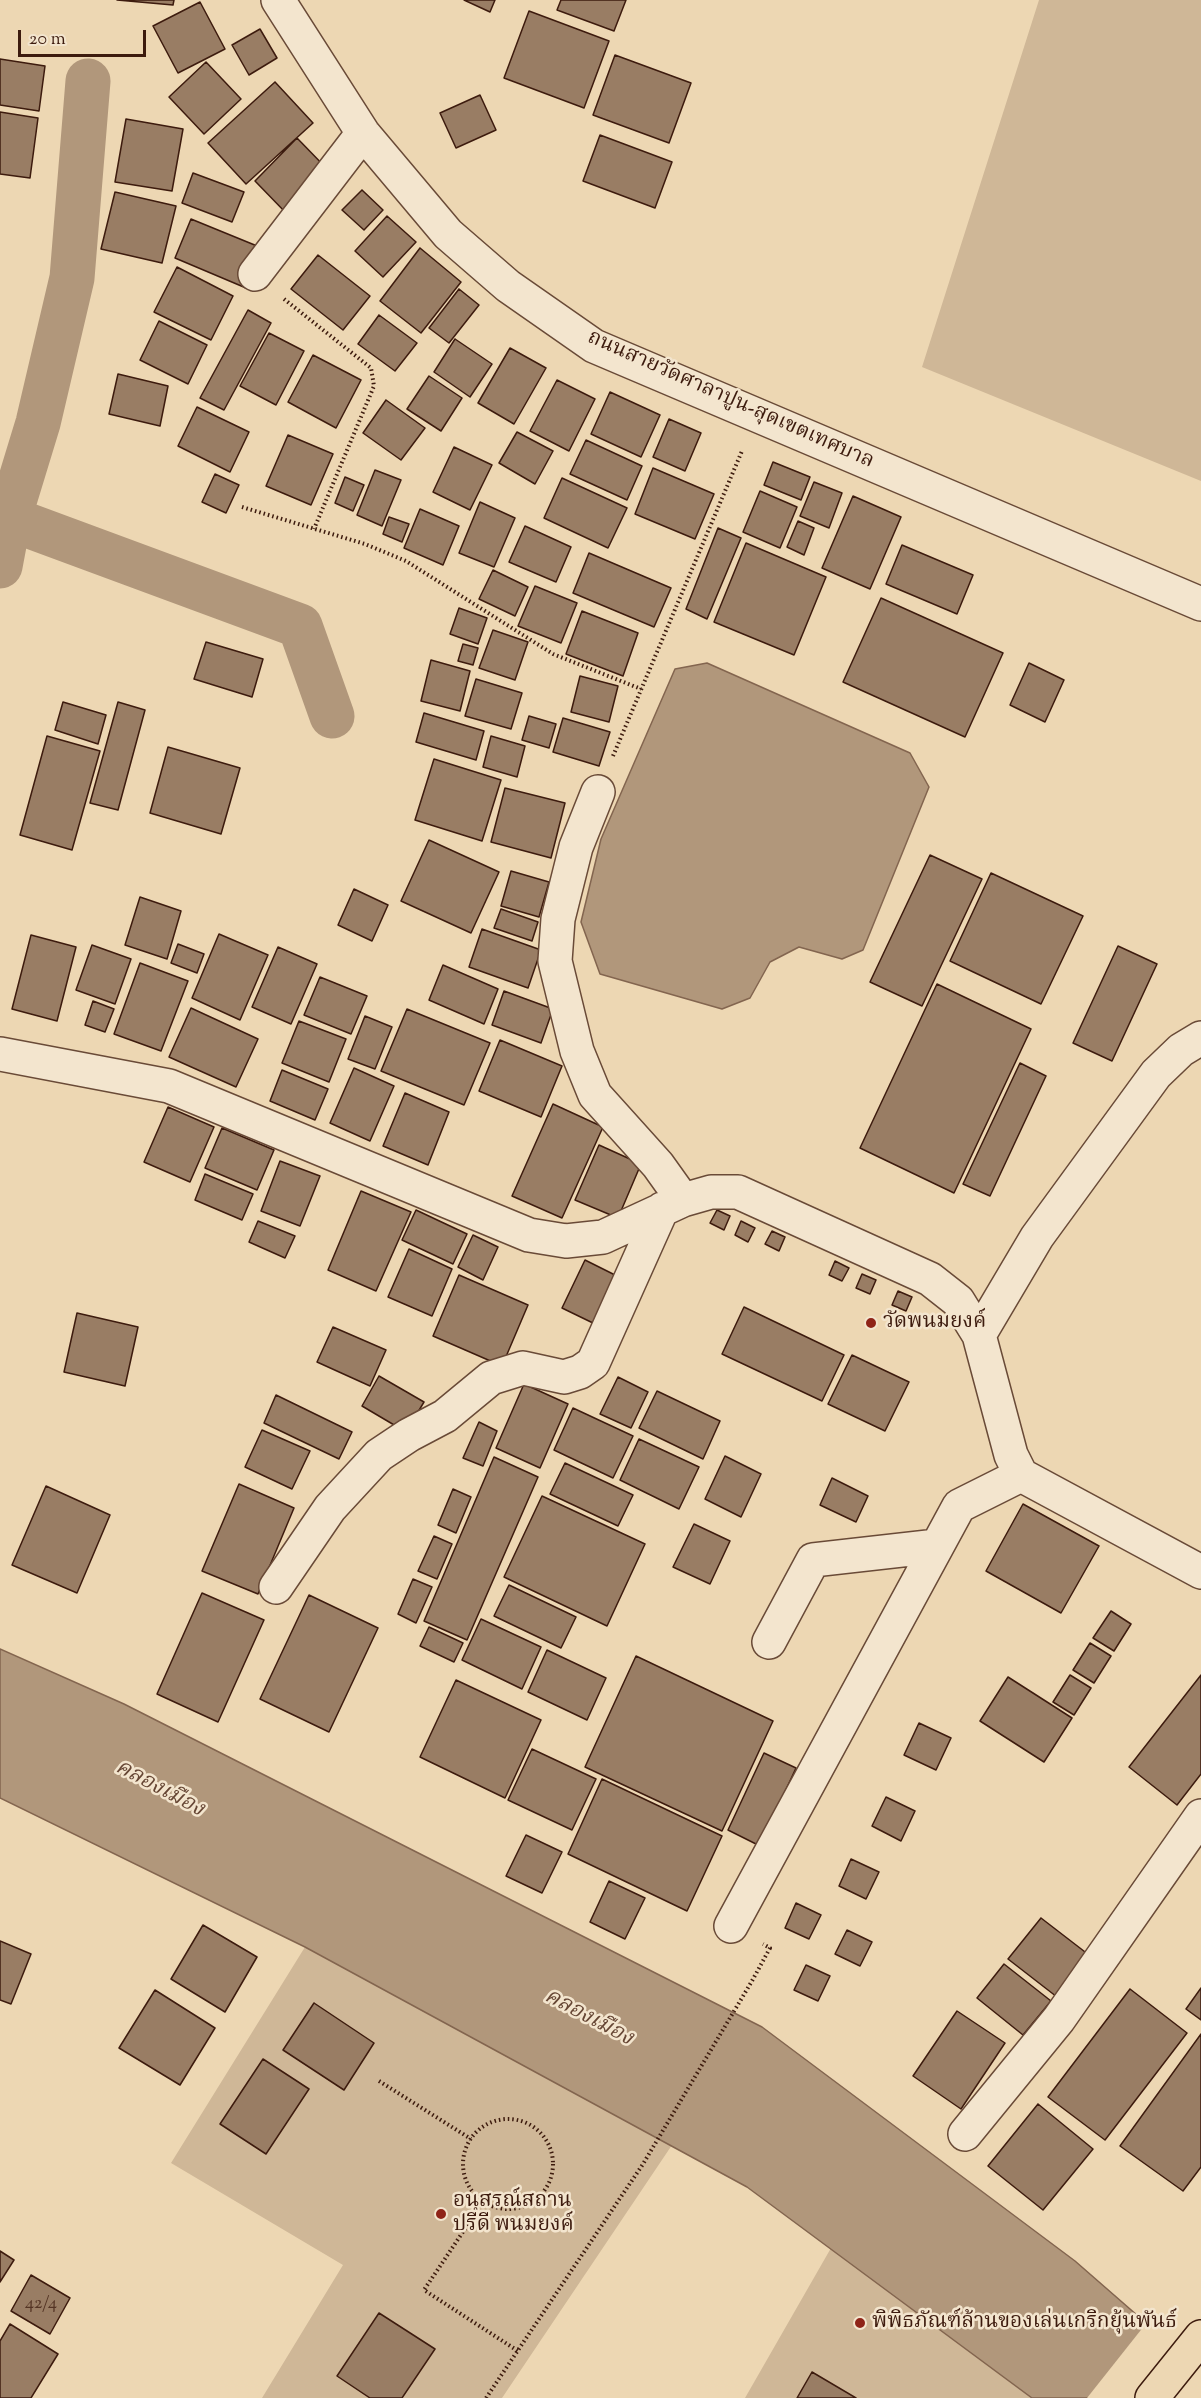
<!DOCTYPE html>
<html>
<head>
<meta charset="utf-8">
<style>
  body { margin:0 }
  #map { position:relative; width:1201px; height:2398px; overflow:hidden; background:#edd7b3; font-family:"Sorts Mill Goudy",serif }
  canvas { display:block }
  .scale { position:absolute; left:18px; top:30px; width:128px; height:27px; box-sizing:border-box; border:3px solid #3d1b0e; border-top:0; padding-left:8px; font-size:18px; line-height:21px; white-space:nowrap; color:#3d1b0e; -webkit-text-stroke:4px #f3e5ce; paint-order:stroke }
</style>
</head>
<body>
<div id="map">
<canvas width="1201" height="2398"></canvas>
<div class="scale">20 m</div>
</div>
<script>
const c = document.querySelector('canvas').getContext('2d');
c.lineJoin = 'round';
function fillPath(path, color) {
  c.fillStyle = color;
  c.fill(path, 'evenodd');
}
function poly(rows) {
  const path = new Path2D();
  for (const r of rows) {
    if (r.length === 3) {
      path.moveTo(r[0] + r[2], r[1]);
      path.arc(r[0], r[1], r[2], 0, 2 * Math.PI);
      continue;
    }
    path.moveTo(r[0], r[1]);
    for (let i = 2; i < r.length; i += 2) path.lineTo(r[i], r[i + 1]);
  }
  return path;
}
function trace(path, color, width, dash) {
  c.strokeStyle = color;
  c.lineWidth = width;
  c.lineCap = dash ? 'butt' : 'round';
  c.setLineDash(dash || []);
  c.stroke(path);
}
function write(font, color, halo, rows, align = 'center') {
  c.font = font + ' "Sorts Mill Goudy","Noto Serif Thai",serif';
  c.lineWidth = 5;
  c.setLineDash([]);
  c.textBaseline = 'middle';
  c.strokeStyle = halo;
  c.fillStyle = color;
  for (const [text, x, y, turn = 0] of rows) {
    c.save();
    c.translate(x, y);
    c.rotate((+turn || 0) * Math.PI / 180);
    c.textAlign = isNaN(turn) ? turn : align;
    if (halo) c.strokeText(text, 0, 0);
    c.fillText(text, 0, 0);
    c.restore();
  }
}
fillPath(poly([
  [1039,0,1201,0,1201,481,922,367],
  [305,1947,672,2145,502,2398,262,2398,343,2265,171,2163],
  [831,2248,1032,2398,745,2398]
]), '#cfb797');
const water = poly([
  [707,663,910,753,929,787,863,950,842,959,799,947,770,962,750,998,722,1009,600,974,581,922,601,839,675,669,707,663],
  [0,1649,124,1704,762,2027,1075,2261,1201,2371,1201,2398,1032,2398,747,2187,305,1947,0,1798,0,1649]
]);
fillPath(water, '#b1977b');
trace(water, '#83654f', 1.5);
fillPath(poly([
  [1148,2321,1201,2367,1201,2398,1087,2398]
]), '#edd7b3');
trace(poly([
  [0,515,300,626,332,716],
  [0,566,9,518,38,423,72,278,88,81]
]), '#b1977b', 45);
const building = poly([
  [117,0,174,0,173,5,117,0],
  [464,0,495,0,490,12,464,0],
  [561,0,626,0,614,31,557,10,561,0],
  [200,2,225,49,178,73,153,26,200,2],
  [529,11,609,41,584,108,504,78,529,11],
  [260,29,277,58,249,75,232,45,260,29],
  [615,55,691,83,669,143,593,115,615,55],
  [0,59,45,66,39,111,0,105,0,59],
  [206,62,241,99,204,134,169,97,206,62],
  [275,82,313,123,246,184,208,143,275,82],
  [480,95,496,130,456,148,440,113,480,95],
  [0,112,38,118,30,178,0,174,0,112],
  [126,119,183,129,172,191,115,182,126,119],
  [600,135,672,162,655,208,583,181,600,135],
  [297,138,330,172,288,215,255,181,297,138],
  [193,173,244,192,232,222,182,203,193,173],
  [362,190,383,210,364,230,342,210,362,190],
  [115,192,176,206,162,263,101,249,115,192],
  [387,216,416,242,383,277,355,251,387,216],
  [191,219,262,248,246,288,175,258,191,219],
  [420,248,461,282,421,333,380,301,420,248],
  [318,255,370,296,343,330,291,289,318,255],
  [177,267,233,296,211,340,154,312,177,267],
  [459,289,479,305,449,343,429,328,459,289],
  [248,310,271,323,224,410,200,398,248,310],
  [379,315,417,343,395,371,358,344,379,315],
  [159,321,207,345,188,384,140,360,159,321],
  [269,333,304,351,276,405,240,386,269,333],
  [455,339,492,364,470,397,434,372,455,339],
  [510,348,546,368,514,424,478,403,510,348],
  [313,355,361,380,336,428,288,402,313,355],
  [118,374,168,386,160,426,109,414,118,374],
  [429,376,462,398,441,431,407,409,429,376],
  [557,380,595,399,569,451,530,431,557,380],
  [610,392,660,415,641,457,591,434,610,392],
  [386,400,425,428,401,460,363,433,386,400],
  [197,407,249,432,230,472,178,446,197,407],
  [669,419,701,433,685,471,653,457,669,419],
  [517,432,553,451,535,484,499,463,517,432],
  [288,435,333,454,311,505,266,486,288,435],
  [586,440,642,466,627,500,570,474,586,440],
  [454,447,492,465,470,510,433,492,454,447],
  [773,462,810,477,801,500,764,485,773,462],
  [653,468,714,494,695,539,635,514,653,468],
  [375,470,401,480,382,526,357,515,375,470],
  [215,474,239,485,226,513,202,502,215,474],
  [345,477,364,485,353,511,335,503,345,477],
  [562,478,627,508,608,548,544,518,562,478],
  [814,482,842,493,829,528,800,516,814,482],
  [760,491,797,507,780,548,743,532,760,491],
  [853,496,901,517,870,589,822,568,853,496],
  [480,502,515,518,494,567,459,553,480,502],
  [420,509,459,526,443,565,404,548,420,509],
  [389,517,409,524,402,542,383,534,389,517],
  [798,521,814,528,804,555,787,547,798,521],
  [525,526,571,547,556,582,509,562,525,526],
  [718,528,741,538,707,619,686,609,718,528],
  [746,543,826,577,794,655,714,622,746,543],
  [902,545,973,575,957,614,886,584,902,545],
  [589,553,671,588,654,627,573,593,589,553],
  [493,570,528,587,515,616,479,599,493,570],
  [535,586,577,603,561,643,518,626,535,586],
  [881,598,1003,653,965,737,843,682,881,598],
  [459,608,487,618,478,644,450,634,459,608],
  [582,611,638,633,623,676,566,654,582,611],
  [493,630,528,642,515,680,479,668,493,630],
  [206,642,263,659,252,697,194,679,206,642],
  [463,644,478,648,473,665,458,661,463,644],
  [431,660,470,671,460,711,421,701,431,660],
  [1029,663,1064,680,1045,722,1010,705,1029,663],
  [580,676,618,686,609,722,571,712,580,676],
  [476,679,522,693,511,729,465,716,476,679],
  [63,702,106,715,98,744,55,730,63,702],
  [118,702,145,710,118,810,90,803,118,702],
  [424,713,484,731,476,760,416,742,424,713],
  [529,716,556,724,549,748,522,740,529,716],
  [563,718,610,732,599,766,553,752,563,718],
  [47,736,100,751,72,850,20,835,47,736],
  [491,736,525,746,517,777,483,767,491,736],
  [168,747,240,768,221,834,150,813,168,747],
  [434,759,501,780,482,841,415,820,434,759],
  [505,788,565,803,551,858,491,842,505,788],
  [429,840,499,872,471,933,401,901,429,840],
  [930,855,982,879,922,1006,870,982,930,855],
  [511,871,549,882,539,917,501,906,511,871],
  [991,873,1083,916,1041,1004,950,961,991,873],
  [354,889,388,905,372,941,338,925,354,889],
  [140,897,181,911,167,959,125,945,140,897],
  [501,909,538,922,532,941,494,928,501,909],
  [482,929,541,950,528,988,469,967,482,929],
  [219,934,268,955,240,1020,192,998,219,934],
  [31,935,76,947,57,1021,12,1009,31,935],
  [178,944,204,954,197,973,171,963,178,944],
  [92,945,131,959,115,1004,76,990,92,945],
  [1118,946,1157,964,1112,1061,1073,1043,1118,946],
  [278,947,317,964,291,1024,252,1007,278,947],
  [140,963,188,981,161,1051,114,1034,140,963],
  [443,965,498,989,484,1024,429,1000,443,965],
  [320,977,367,996,351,1034,304,1015,320,977],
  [937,984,1031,1029,954,1193,860,1148,937,984],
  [504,991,553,1009,541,1043,492,1025,504,991],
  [93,1001,114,1009,105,1032,85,1025,93,1001],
  [191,1008,258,1039,236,1087,169,1057,191,1008],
  [407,1009,490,1043,464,1105,381,1071,407,1009],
  [365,1016,392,1027,375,1069,348,1059,365,1016],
  [299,1021,346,1039,329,1082,282,1063,299,1021],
  [500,1040,562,1066,541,1117,479,1091,500,1040],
  [1020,1063,1046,1076,990,1196,963,1184,1020,1063],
  [354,1068,394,1086,370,1141,330,1123,354,1068],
  [282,1070,328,1089,315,1120,270,1101,282,1070],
  [405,1093,449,1112,428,1165,383,1146,405,1093],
  [553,1104,603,1127,562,1218,512,1196,553,1104],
  [168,1107,214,1127,190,1182,144,1162,168,1107],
  [222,1128,274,1150,257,1190,205,1168,222,1128],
  [599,1145,641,1164,618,1218,575,1200,599,1145],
  [280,1161,320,1176,300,1226,261,1211,280,1161],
  [205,1174,253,1194,242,1220,195,1200,205,1174],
  [361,1191,411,1212,376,1291,328,1270,361,1191],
  [416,1210,467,1234,453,1264,402,1240,416,1210],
  [717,1210,730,1216,724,1230,710,1223,717,1210],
  [258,1221,295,1236,285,1258,249,1242,258,1221],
  [741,1221,755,1228,748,1242,735,1235,741,1221],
  [772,1231,785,1237,779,1251,765,1244,772,1231],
  [473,1235,498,1247,483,1280,458,1267,473,1235],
  [409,1249,452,1269,432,1316,388,1297,409,1249],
  [585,1260,617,1276,595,1324,562,1308,585,1260],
  [835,1261,849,1268,842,1281,829,1275,835,1261],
  [862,1274,876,1280,870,1294,856,1288,862,1274],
  [459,1275,528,1305,502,1366,433,1336,459,1275],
  [898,1291,912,1297,906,1311,892,1305,898,1291],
  [744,1307,844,1355,822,1401,722,1354,744,1307],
  [77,1313,138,1327,125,1386,64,1372,77,1313],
  [333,1327,386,1350,370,1386,317,1362,333,1327],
  [852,1355,909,1382,885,1431,828,1404,852,1355],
  [379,1376,424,1402,406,1432,362,1406,379,1376],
  [618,1377,648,1392,631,1428,600,1414,618,1377],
  [524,1384,568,1404,540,1468,496,1448,524,1384],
  [657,1391,720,1421,703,1459,639,1428,657,1391],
  [276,1395,352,1432,339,1459,264,1423,276,1395],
  [573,1408,633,1436,613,1478,554,1450,573,1408],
  [479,1422,497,1431,483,1466,463,1458,479,1422],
  [262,1430,310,1451,292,1489,245,1467,262,1430],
  [639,1439,699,1467,679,1509,620,1480,639,1439],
  [725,1456,761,1474,741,1517,705,1499,725,1456],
  [494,1457,538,1477,467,1640,424,1621,494,1457],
  [565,1463,633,1495,618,1526,550,1494,565,1463],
  [832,1478,868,1496,856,1522,820,1505,832,1478],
  [239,1484,294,1508,258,1594,202,1571,239,1484],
  [46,1486,110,1515,77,1593,12,1565,46,1486],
  [453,1489,471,1497,456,1533,438,1525,453,1489],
  [542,1496,645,1544,607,1626,504,1577,542,1496],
  [1023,1504,1099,1546,1061,1613,986,1571,1023,1504],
  [694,1524,730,1541,710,1584,673,1567,694,1524],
  [434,1536,452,1544,437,1579,418,1571,434,1536],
  [413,1579,432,1587,416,1623,398,1614,413,1579],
  [509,1585,576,1617,561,1648,494,1616,509,1585],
  [202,1593,264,1620,218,1722,157,1694,202,1593],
  [309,1595,378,1628,329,1732,260,1699,309,1595],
  [1111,1611,1131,1624,1114,1651,1093,1638,1111,1611],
  [481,1619,541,1647,522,1689,462,1660,481,1619],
  [429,1627,463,1643,454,1662,420,1646,429,1627],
  [1090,1643,1111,1656,1094,1683,1073,1670,1090,1643],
  [547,1650,606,1678,587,1720,528,1692,547,1650],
  [636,1656,773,1721,722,1831,585,1767,636,1656],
  [1070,1675,1091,1688,1074,1715,1053,1702,1070,1675],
  [1201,1675,1201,1774,1177,1805,1129,1767,1201,1675],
  [1008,1677,1072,1718,1044,1762,980,1721,1008,1677],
  [456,1680,541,1720,505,1798,420,1757,456,1680],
  [919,1723,951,1738,936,1770,904,1755,919,1723],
  [532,1749,596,1779,572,1830,508,1800,532,1749],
  [764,1753,796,1768,760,1846,728,1830,764,1753],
  [602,1779,722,1836,687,1911,568,1854,602,1779],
  [886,1797,915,1811,901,1841,872,1826,886,1797],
  [526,1835,562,1852,542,1893,506,1876,526,1835],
  [851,1859,879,1872,866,1899,839,1886,851,1859],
  [609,1881,645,1898,625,1939,590,1922,609,1881],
  [796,1903,821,1915,809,1939,785,1928,796,1903],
  [1041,1918,1089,1955,1057,1997,1008,1959,1041,1918],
  [203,1925,257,1957,225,2012,171,1979,203,1925],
  [847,1930,872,1942,860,1966,835,1954,847,1930],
  [0,1941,31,1954,11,2004,0,2000,0,1941],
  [1004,1964,1051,2001,1023,2035,977,1998,1004,1964],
  [806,1965,830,1976,818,2001,794,1990,806,1965],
  [1201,1988,1201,2020,1186,2009,1201,1988],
  [1130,1989,1187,2033,1105,2140,1048,2097,1130,1989],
  [155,1990,215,2028,180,2085,119,2048,155,1990],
  [314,2003,374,2043,344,2090,283,2050,314,2003],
  [957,2011,1005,2043,961,2109,913,2076,957,2011],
  [1201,2034,1201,2167,1183,2191,1120,2146,1201,2034],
  [263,2059,309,2089,266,2154,220,2124,263,2059],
  [1038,2104,1093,2149,1043,2210,988,2166,1038,2104],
  [0,2251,14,2260,0,2282,0,2251],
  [31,2275,70,2298,50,2334,11,2311,31,2275],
  [379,2313,435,2349,402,2398,370,2398,337,2376,379,2313],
  [10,2324,58,2354,31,2398,0,2398,0,2341,10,2324],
  [812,2372,856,2398,797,2398,812,2372]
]);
fillPath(building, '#997d64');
trace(building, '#3d1b0e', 1.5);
const minor = poly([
  [278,0,363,133,448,234,508,286,594,346,1201,604],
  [255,274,363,133],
  [598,792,576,847,558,919,555,961,577,1051,595,1095,658,1165,683,1200],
  [0,1054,169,1086,529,1235,566,1241,603,1237,683,1200,711,1192,738,1192,930,1279,958,1301,979,1335,1011,1455,1021,1475,1201,1572],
  [979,1335,1037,1237,1156,1074,1181,1050,1201,1038],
  [276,1587,330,1508,379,1455,409,1435,445,1416,491,1378,523,1368,564,1377,580,1372,593,1363,662,1209],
  [769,1642,813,1560,937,1546],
  [731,1926,959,1506,1021,1475],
  [965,2134,1059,2019,1201,1816]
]);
const major = poly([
  [1152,2398,1201,2337]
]);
trace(minor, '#694a37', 36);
trace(major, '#3d1b0e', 36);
trace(poly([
  [284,299,371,368,374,386,314,529],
  [242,507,365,544,406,561,553,654,641,689],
  [613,756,742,451],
  [379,2081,471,2139],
  [508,2164,45],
  [483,2202,424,2290,518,2351],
  [486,2398,643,2164,752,1981,770,1948,763,1944]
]), '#3d1b0e', 4, [1.5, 3]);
trace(minor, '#f3e5ce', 33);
trace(major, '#edd7b3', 33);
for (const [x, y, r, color] of [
  [871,1323,6,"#8f2418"],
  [441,2214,6,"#8f2418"],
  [860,2323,6,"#8f2418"]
]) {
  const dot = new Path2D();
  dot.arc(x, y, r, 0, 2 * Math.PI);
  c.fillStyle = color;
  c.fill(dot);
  trace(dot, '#f3e5ce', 2);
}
write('18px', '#543424', null, [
  ["42/4",41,2305]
]);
write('21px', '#3d1b0e', '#f3e5ce', [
  ["ถนนสายวัดศาลาปูน-สุดเขตเทศบาล",730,401,24]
]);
write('21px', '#3d1b0e', '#f3e5ce', [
  ["วัดพนมยงค์",883,1323],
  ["อนุสรณ์สถาน",453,2202],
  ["ปรีดี พนมยงค์",453,2226],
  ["พิพิธภัณฑ์ล้านของเล่นเกริกยุ้นพันธ์",872,2323]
], 'left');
write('italic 22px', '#664634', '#f3e5ce', [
  ["คลองเมือง",159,1790,28],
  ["คลองเมือง",588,2019,28]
]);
</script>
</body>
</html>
